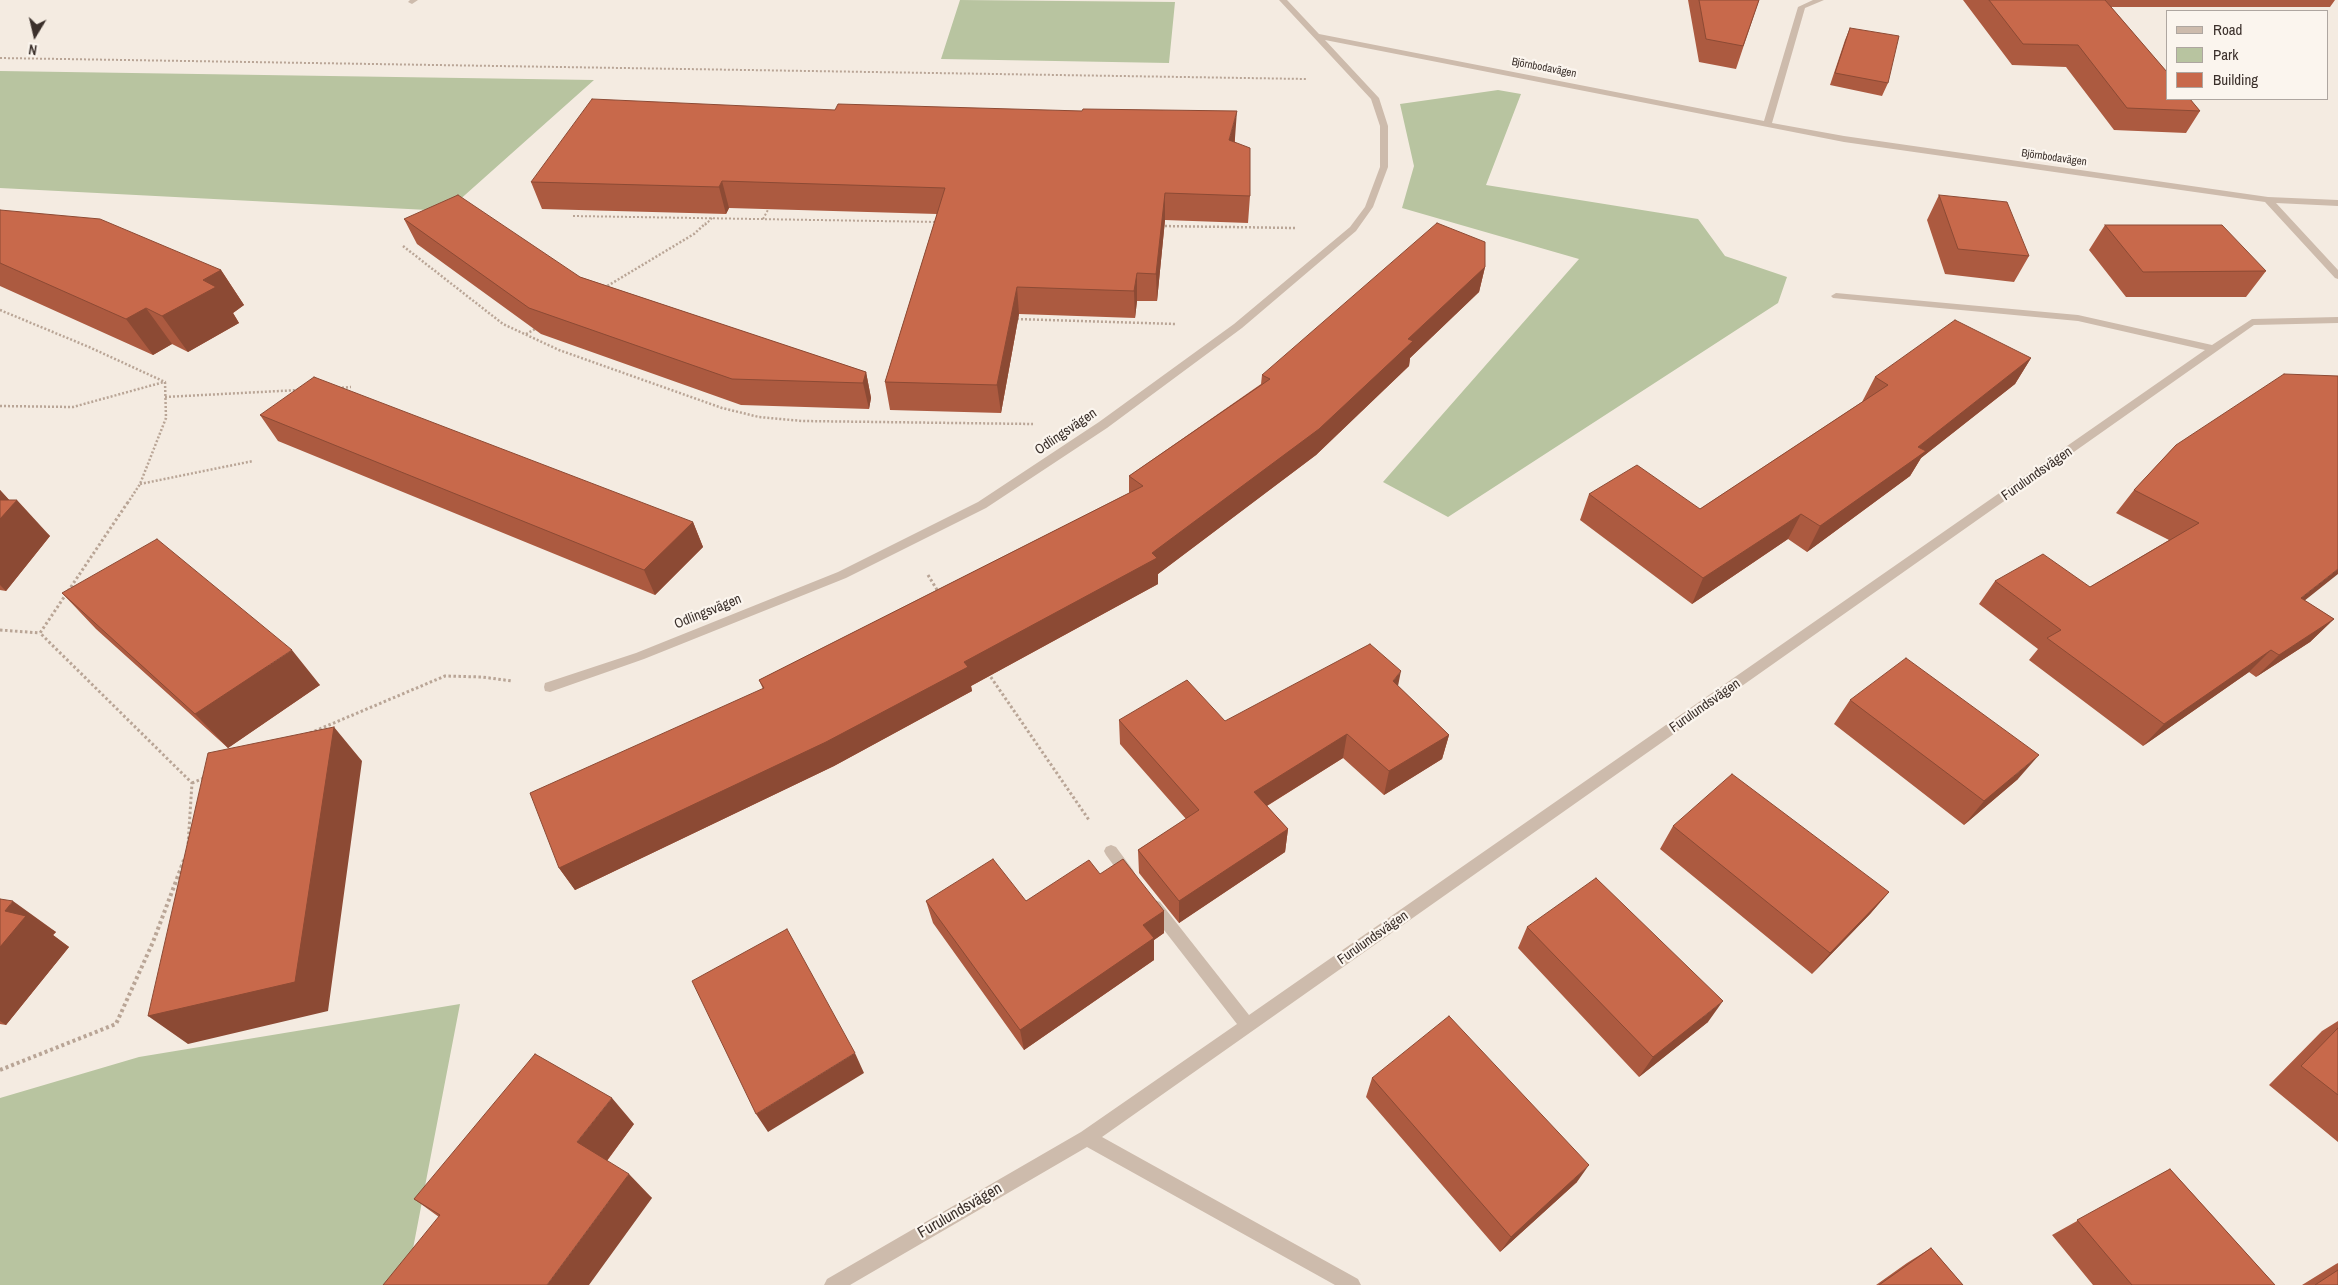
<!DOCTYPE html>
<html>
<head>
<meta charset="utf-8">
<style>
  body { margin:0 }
  #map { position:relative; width:2338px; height:1285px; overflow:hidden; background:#f4ebe1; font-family:"Archivo Narrow",sans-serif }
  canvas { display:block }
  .legend { position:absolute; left:2166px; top:10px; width:162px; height:90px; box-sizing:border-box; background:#fbf5ee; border:1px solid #aea6a0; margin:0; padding:6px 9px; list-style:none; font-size:15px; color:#3b302b }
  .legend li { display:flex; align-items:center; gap:10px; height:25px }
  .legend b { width:25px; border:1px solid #aea6a0 }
  .north { position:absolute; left:10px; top:10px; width:50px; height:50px; -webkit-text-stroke:4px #fbf5ee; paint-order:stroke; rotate:189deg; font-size:14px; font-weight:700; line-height:20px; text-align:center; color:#3b302b }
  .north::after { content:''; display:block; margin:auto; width:18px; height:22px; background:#3b302b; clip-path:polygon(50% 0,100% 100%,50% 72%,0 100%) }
</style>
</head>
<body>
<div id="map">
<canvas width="2338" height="1285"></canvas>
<ul class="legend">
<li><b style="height:6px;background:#cdbbac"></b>Road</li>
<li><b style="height:14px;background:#b8c4a0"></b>Park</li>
<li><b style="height:14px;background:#c8694b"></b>Building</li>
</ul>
<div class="north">N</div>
</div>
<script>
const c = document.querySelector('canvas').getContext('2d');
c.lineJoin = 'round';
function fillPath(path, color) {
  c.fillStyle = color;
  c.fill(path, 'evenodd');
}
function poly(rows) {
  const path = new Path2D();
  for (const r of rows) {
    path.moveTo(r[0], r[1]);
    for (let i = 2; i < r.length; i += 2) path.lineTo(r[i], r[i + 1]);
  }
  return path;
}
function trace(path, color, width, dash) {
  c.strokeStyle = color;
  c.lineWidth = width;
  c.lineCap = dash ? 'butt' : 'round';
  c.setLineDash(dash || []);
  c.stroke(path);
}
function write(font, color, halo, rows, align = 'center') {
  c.font = font + ' "Archivo Narrow",sans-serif';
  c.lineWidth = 4.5;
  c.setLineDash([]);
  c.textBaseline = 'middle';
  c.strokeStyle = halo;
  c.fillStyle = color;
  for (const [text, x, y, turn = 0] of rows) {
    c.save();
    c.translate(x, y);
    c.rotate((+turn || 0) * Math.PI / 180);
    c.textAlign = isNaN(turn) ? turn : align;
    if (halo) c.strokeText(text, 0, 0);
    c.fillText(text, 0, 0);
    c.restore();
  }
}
fillPath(poly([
  [960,0,1175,2,1169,63,941,59],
  [0,71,594,80,447,211,0,188],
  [1498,90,1521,94,1486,185,1698,219,1725,256,1787,277,1778,303,1448,517,1383,482,1579,259,1402,208,1414,166,1400,104],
  [460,1004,406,1285,0,1285,0,1098,139,1057]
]), '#b8c4a0');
trace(poly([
  [0,58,1307,79],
  [573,216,938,222],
  [763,219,770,206],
  [705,225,712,218]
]), '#b9a596', 2, [2, 2]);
trace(poly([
  [1161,226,1295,228],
  [403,246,503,324,559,350,722,408,759,417,802,421,1033,424],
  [604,288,694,234,706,223],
  [0,310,89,347,165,382,166,418,140,484,127,504],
  [1017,319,1175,324],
  [526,334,537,328],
  [338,388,351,387],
  [165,397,299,390],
  [0,406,73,407,164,382],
  [140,484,253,461]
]), '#b9a596', 2.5, [2, 2]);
trace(poly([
  [128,502,40,633,192,783,188,845],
  [928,575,939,593],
  [0,630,40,633],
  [988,673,1089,820],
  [310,733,445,676,482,677,512,681],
  [192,783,206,777]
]), '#b9a596', 3, [2.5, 2.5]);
trace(poly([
  [0,1070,116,1024,153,942,184,860]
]), '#b9a596', 4, [3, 3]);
fillPath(poly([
  [410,0,418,0,412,4,408,2,410,0],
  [1279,0,1287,0,1319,34,1764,121,1798,7,1813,0,1824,0,1805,8,1772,123,1844,136,2268,197,2338,200,2338,206,2276,203,2338,270,2338,279,2335,278,2265,202,1844,142,1325,40,1379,98,1388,126,1388,167,1373,207,1356,231,1242,328,1107,428,986,508,846,578,644,659,550,692,545,691,544,687,545,683,636,653,838,572,978,502,1099,422,1234,324,1350,227,1365,207,1380,167,1380,126,1371,99,1279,0],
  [1836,293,2078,315,2212,345,2252,319,2338,317,2338,323,2254,325,1102,1137,1358,1279,1361,1285,1335,1285,1087,1147,850,1285,824,1285,827,1279,1081,1132,1237,1024,1150,912,1148,907,1150,902,1155,900,1160,902,1249,1015,2205,350,2078,321,1833,298,1831,296,1836,293],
  [1111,845,1116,847,1133,870,1135,874,1133,878,1128,880,1123,878,1106,855,1104,851,1106,847,1111,845]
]), '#cdbbac');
fillPath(poly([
  [1688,0,1759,0,1736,69,1699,62],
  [1963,0,2335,0,2330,7,2111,7,2200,111,2186,133,2114,130,2066,67,2012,65],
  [1850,28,1888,83,1882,96,1830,85,1845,40],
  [1235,138,1235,142,1250,196,1248,223,1165,220,1157,301,1137,301,1135,318,1019,314,1001,413,890,410,885,382,937,214,729,208,726,214,542,209,531,182],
  [1939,195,2029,256,2014,282,1945,274,1927,220],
  [0,210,221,270,244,305,233,313,239,323,188,352,172,344,153,355,0,286],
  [404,219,580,277,866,372,871,398,869,409,741,405,541,334,417,244],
  [2105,225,2266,271,2246,297,2126,297,2089,250],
  [1485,267,1479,292,1410,358,1409,366,1316,455,1158,574,1158,584,971,686,972,691,834,766,575,890,559,868,763,689,759,680,1129,493,1129,476,1261,384,1262,375],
  [2031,358,2015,384,1921,458,1910,476,1807,552,1788,539,1692,604,1580,520,1589,494,1700,509,1862,402,1875,377],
  [260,415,693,522,703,547,655,595,278,441],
  [2176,445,2304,600,2334,619,2310,642,2256,677,2249,672,2143,746,2029,660,2038,649,1979,604,1995,581,2090,587,2169,540,2116,513,2134,490],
  [0,490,9,500,50,536,6,591,0,590],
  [62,593,320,685,228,748,96,629],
  [1398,686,1449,735,1442,759,1384,795,1343,758,1267,806,1288,829,1285,852,1179,923,1139,873,1138,850,1186,819,1120,744,1119,720,1225,721],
  [1850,700,2018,779,1964,825,1834,724],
  [1673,826,1889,892,1870,914,1812,974,1660,849],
  [1100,874,1164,911,1164,933,1154,940,1154,960,1024,1050,933,923,926,901,1026,901],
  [0,899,56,932,53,935,69,947,6,1025,0,1024],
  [1527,927,1708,1022,1639,1077,1518,948],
  [2338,1021,2338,1142,2269,1085,2322,1031],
  [1372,1078,1577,1182,1500,1252,1366,1097],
  [634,1124,607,1161,652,1198,439,1217,414,1199],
  [2170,1169,2275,1285,2093,1285,2052,1235],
  [1931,1248,1963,1285,1876,1285,1907,1263],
  [2338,1263,2338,1285,2302,1285,2336,1264]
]), '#ac5a40');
fillPath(poly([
  [1237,111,1235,138,1228,166,1229,140],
  [722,181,729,208,726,214,719,187],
  [1165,193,1165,220,1157,301,1156,274],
  [1485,267,1479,292,1410,358,1409,366,1316,455,1158,574,1158,584,971,686,972,691,834,766,575,890,559,868,964,662,1152,553,1408,339],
  [221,270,244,305,233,313,239,323,188,352,162,316,203,280],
  [1137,273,1137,301,1135,318,1134,291],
  [1017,287,1019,314,1001,413,997,385],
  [146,308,172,344,153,355,126,319],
  [2031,358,2015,384,1921,458,1910,476,1807,552,1820,526,1918,447],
  [866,372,871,398,869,409,863,383],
  [0,490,13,504,17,500,50,536,6,591,0,585],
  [1801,514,1788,539,1692,604,1703,578],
  [693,522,703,547,655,595,644,570],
  [2338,569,2338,574,2279,621,2301,598],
  [2334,619,2310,642,2256,677,2279,655],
  [292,650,320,685,228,748,195,714],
  [2271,650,2249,672,2143,746,2164,724],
  [1401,671,1396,696,1393,681],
  [334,727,362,761,328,1011,188,1044,148,1016],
  [1347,734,1343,758,1252,815,1254,792],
  [1449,735,1442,759,1384,795,1389,771],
  [2039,755,2018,779,1964,825,1984,801],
  [1288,829,1285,852,1179,923,1179,901],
  [1889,892,1870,914,1812,974,1830,953],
  [13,901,56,932,53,935,69,947,6,1025,0,1021,0,947,5,911],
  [1164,911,1164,933,1154,940,1154,960,1024,1050,1020,1030,1143,925],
  [1723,1001,1708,1022,1639,1077,1653,1057],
  [855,1053,864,1073,768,1132,756,1114],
  [612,1098,634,1124,602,1167,577,1142],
  [1589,1165,1577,1182,1500,1252,1511,1237],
  [629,1174,652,1198,589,1285,547,1285]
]), '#8c4a34');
const building = poly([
  [1699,0,1759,0,1743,46,1706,39,1699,0],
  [1989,0,2105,0,2167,72,2167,99,2190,99,2200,111,2127,108,2078,45,2023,44,1989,0],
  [1850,28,1899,36,1888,83,1835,73,1850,28],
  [592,99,835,110,838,104,1082,111,1083,109,1237,111,1229,140,1250,148,1250,196,1165,193,1156,274,1137,273,1134,291,1017,287,997,385,885,382,945,188,722,181,719,187,531,182,592,99],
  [458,195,580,277,866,372,863,383,732,379,529,308,404,219,458,195],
  [1939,195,2007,202,2029,256,1958,249,1939,195],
  [0,210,100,219,221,270,203,280,216,287,162,316,146,308,126,319,0,263,0,210],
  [1437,223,1485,242,1485,267,1408,339,1413,341,1319,429,1152,553,1157,558,964,662,968,667,826,742,559,868,530,793,764,688,759,680,1143,486,1129,476,1270,379,1262,375,1437,223],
  [2105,225,2222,225,2266,271,2143,272,2105,225],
  [1955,320,2031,358,1918,447,1926,451,1820,526,1801,514,1703,578,1589,494,1637,465,1700,509,1888,385,1875,377,1955,320],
  [2284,374,2338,376,2338,569,2301,598,2334,619,2279,655,2271,650,2164,724,2047,638,2061,630,1995,581,2043,554,2090,587,2199,523,2134,490,2176,445,2284,374],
  [314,377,693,522,644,570,260,415,314,377],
  [0,500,17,500,0,519,0,500],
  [157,539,292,650,195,714,62,593,157,539],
  [1370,644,1401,671,1393,681,1449,735,1389,771,1347,734,1254,792,1288,829,1179,901,1138,850,1199,810,1119,720,1187,680,1225,721,1370,644],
  [1906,658,2039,755,1984,801,1850,700,1906,658],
  [334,727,295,982,148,1016,208,753,334,727],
  [1732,774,1889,892,1830,953,1673,826,1732,774],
  [993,859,1026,901,1089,860,1100,874,1123,859,1164,911,1143,925,1154,938,1020,1030,926,901,993,859],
  [1596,878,1723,1001,1653,1057,1527,927,1596,878],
  [0,899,13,901,5,911,26,916,0,947,0,899],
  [787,929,855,1053,756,1114,692,981,787,929],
  [1449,1016,1589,1165,1511,1237,1372,1078,1449,1016],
  [2338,1028,2338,1095,2301,1066,2338,1028],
  [535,1054,612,1098,577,1142,629,1174,547,1285,383,1285,440,1215,414,1199,535,1054],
  [2170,1169,2275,1285,2132,1285,2077,1220,2170,1169],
  [1931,1248,1963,1285,1879,1285,1931,1248],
  [2338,1270,2338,1285,2315,1285,2338,1270]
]);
fillPath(building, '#c8694b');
trace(building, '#8c4a34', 1);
write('11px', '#3b302b', '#fbf5ee', [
  ["Björnbodavägen",1544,68,11],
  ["Björnbodavägen",2054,158,8]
]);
write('14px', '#3b302b', '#fbf5ee', [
  ["Odlingsvägen",1066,432,-34],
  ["Furulundsvägen",2037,474,-35],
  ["Odlingsvägen",708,612,-22],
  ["Furulundsvägen",1705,706,-35],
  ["Furulundsvägen",1373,938,-35]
]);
write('16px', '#3b302b', '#fbf5ee', [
  ["Furulundsvägen",960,1211,-30]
]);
</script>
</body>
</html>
